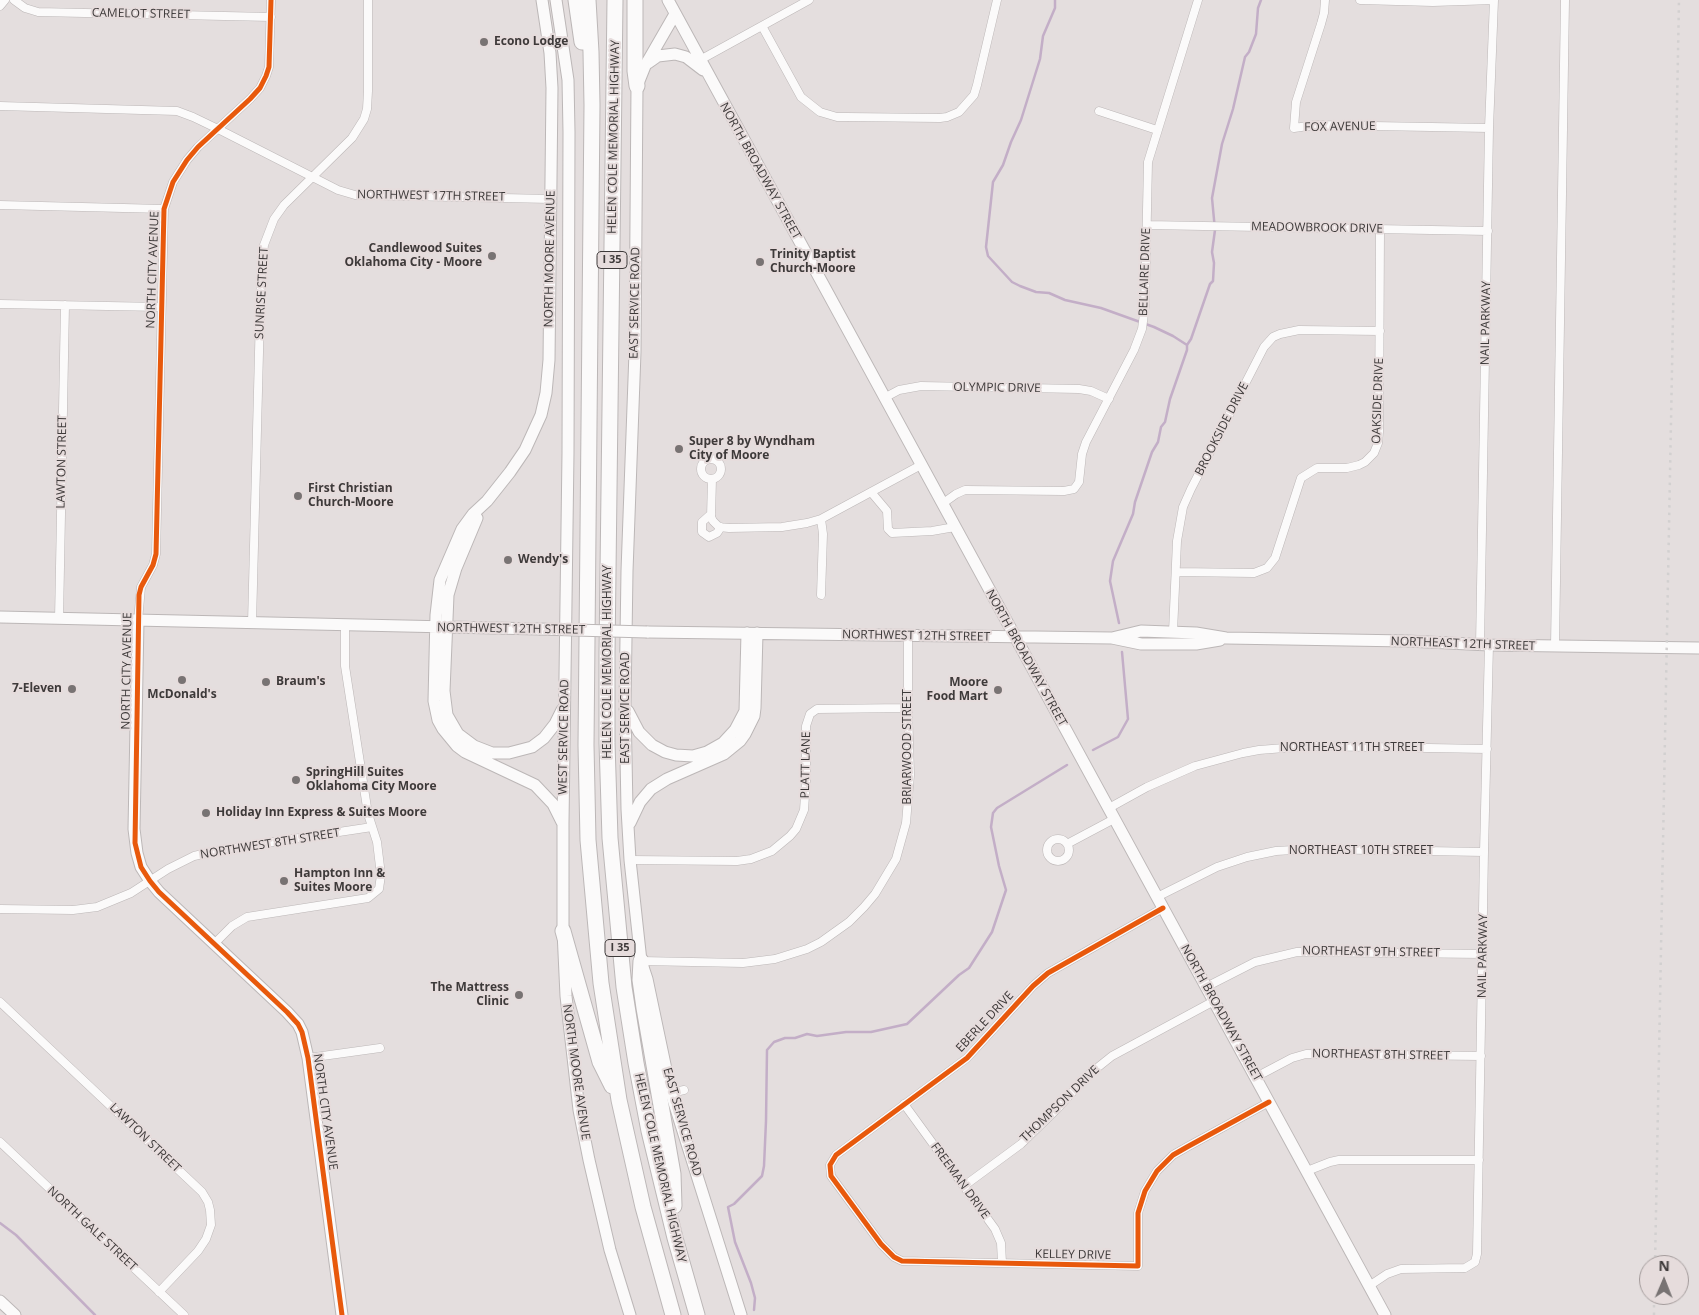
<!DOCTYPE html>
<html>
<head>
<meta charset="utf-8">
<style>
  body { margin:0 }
  #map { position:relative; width:1699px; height:1315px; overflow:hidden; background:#e4dede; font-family:"Open Sans",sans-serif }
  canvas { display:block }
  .north { position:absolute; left:1639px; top:1255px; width:50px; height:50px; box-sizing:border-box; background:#e6dcdc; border:1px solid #a39b9b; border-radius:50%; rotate:1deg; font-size:14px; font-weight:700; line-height:20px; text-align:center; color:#3e3a3a }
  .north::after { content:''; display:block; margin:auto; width:18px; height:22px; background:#787373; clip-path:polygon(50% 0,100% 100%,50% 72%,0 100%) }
</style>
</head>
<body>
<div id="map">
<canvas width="1699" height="1315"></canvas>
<div class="north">N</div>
</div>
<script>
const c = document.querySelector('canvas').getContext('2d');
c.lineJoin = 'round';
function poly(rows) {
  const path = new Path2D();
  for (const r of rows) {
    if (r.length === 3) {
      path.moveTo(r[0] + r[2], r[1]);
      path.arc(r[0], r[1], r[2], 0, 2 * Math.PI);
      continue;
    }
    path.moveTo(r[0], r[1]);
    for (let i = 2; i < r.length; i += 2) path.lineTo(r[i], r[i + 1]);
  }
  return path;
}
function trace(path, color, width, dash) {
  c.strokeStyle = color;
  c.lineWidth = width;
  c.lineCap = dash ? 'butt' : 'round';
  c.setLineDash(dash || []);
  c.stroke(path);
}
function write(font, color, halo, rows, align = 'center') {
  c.font = font + ' "Open Sans",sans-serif';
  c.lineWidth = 4;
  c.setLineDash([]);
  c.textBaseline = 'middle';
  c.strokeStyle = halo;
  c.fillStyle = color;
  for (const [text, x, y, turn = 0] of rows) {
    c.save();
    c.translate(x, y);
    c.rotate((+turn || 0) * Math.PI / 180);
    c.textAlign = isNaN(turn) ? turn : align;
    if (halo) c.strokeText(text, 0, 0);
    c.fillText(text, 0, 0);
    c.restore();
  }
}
trace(poly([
  [1055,0,1055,8,1043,36,1040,59,1021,120,1011,142,1003,165,993,182,986,247,988,256,1012,282,1020,286,1036,292,1049,293,1065,300,1101,308,1154,327,1173,336,1187,345],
  [1119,623,1110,581,1113,561,1133,514,1135,502,1152,452,1158,442,1161,427,1165,422,1170,399,1187,350,1187,345,1191,339,1210,284,1213,281,1214,263,1212,252,1215,230,1212,198,1222,144,1233,109,1245,57,1249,52,1256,34,1258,8,1261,0],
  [1093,750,1118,737,1128,719,1122,652],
  [0,1223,16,1235,95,1315],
  [754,1310,755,1298,751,1283,735,1242,728,1207,734,1204,762,1176,764,1166,766,1121,767,1050,774,1042,785,1038,795,1038,807,1034,817,1036,846,1032,871,1032,907,1024,959,975,969,968,992,932,1006,890,999,866,991,827,993,813,997,808,1067,765]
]), '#c3aec7', 2.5);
const street = poly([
  [14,0,25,8,38,12,271,17],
  [1325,0,1324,13,1321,24,1296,102,1294,128,1315,125,1489,128],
  [1360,0,1433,2,1494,0,1489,128,1480,645],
  [0,6,5,0],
  [762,26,801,97,820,112,837,117,846,117,940,118,947,117,959,112,974,95,977,85,997,0],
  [700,60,809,0],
  [0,106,177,111,193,117,218,129,338,190,355,195,551,199],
  [1099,111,1157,130],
  [0,205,164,209],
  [1147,225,1488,231],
  [0,304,161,307],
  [884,398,899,390,921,386,1079,389,1091,391,1109,399],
  [711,469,10],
  [712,479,711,517,713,521,719,527,729,528,782,527,807,523,821,519,921,465],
  [871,492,887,511,888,529,892,533,932,531,955,527],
  [942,504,956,494,965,490,1064,491,1074,489,1079,482,1082,454,1086,442,1134,350,1142,329,1145,306,1148,162,1198,0],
  [711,514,702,522,702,532,709,537,717,533,721,527],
  [821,519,823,534,821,595],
  [1176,572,1254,573,1267,568,1275,558,1301,478,1317,468,1347,468,1359,465,1365,462,1374,453,1378,443,1379,432,1380,229],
  [59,619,65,305],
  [138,621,141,587,153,565,156,554,164,209,173,182,187,160,198,147,250,99,260,88,266,76,269,67,271,0],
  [252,623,261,275,264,245,274,219,284,205,352,138,364,119,367,109,368,91,368,0],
  [1173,632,1177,541,1183,507,1191,489,1264,347,1273,337,1280,334,1299,330,1380,331],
  [1555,646,1565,0],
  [1109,808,1147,787,1195,766,1243,753,1259,750,1310,746,1487,749],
  [1058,850,11],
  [1067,844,1114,819],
  [630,860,737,861,751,859,772,851,790,836,796,829,804,810,806,781,806,726,810,714,817,709,908,708],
  [1157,897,1217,867,1247,857,1276,851,1311,849,1484,852],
  [1163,908,1048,973,1033,986,967,1058,836,1155,830,1165,831,1176,881,1244,894,1257,902,1261,1138,1266,1138,1213,1145,1191,1157,1171,1173,1155,1187,1147,1269,1102],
  [0,909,73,910,97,907,131,893,168,869,194,856,220,850,372,827],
  [214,944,232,926,247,917,368,898,379,889,381,875,377,842,368,814,345,666,345,626],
  [641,961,743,963,775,959,807,949,821,942,849,922,864,907,875,894,896,859,906,823,910,775,908,708,908,636],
  [1206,987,1255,962,1297,952,1483,954],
  [0,1002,202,1192,208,1202,210,1210,211,1225,206,1239,198,1251,159,1292],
  [308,1058,380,1048],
  [1256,1077,1292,1058,1306,1054,1481,1056],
  [671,1093,684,1090],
  [904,1104,995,1229,1001,1243,1002,1263],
  [0,1142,184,1315],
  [1307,1171,1330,1162,1339,1160,1479,1160],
  [964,1186,1021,1144,1057,1109,1087,1076,1112,1056,1214,1001],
  [1369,1286,1387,1274,1401,1269,1465,1268,1475,1262,1477,1254,1484,852,1489,645]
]);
const secondary = poly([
  [542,0,550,53,552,88,549,360,546,393,541,415,525,450,510,472,487,501,473,514,462,529,440,580,436,615,434,701,438,720,443,729,457,746,465,752,535,785,553,804,562,822],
  [556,0,568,80,569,132,568,453,563,824,563,931,566,996,579,1110,589,1160,610,1250,630,1315],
  [668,0,1385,1315],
  [675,14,645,66,637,86,635,352,627,571,625,705,627,809,630,860,641,961,647,979,671,1093,741,1315],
  [648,63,658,56,675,54,686,57,703,70],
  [477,518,456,568,448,595,444,691,447,715,458,734,474,746,492,753,509,753,532,747,544,738,555,724,562,710],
  [0,617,539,629],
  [138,621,134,829,137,853,141,867,150,881,159,892,287,1012,298,1024,302,1032,308,1058,342,1315],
  [647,632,1112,638,1141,644,1196,644,1220,640],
  [1112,638,1141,631,1196,633,1226,638,1407,641,1489,645,1699,648],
  [628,711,639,732,652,745,665,752,676,755,693,756,707,752,723,743,735,730,745,711,747,633],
  [630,823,640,802,651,789,667,779,724,754,740,741,745,734,754,716,755,708,757,633],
  [0,1301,15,1315]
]);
const highway = poly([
  [576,0,582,42],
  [588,0,591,52,592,105,586,745,588,840,601,983,619,1100,643,1207,673,1315],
  [615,0,607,653,607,743,610,838,624,987,636,1063,649,1131,675,1238,697,1315],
  [635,0,635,71,637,86],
  [563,931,600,1062,612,1086],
  [641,961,640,980,644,1008,673,1174,674,1206]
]);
trace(street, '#bcb7b7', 9);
trace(secondary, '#bcb7b7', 13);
trace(highway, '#bcb7b7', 17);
trace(street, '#fbfafa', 8);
trace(secondary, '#fbfafa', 11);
trace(highway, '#fbfafa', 15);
trace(poly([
  [1655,1265,1679,0],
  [1654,1315,1654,1295]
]), '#d2d0d0', 2.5, [2.5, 5]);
const secondaryBridge = poly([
  [539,629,647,632]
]);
trace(secondaryBridge, '#bcb7b7', 13, []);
trace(secondaryBridge, '#fbfafa', 11);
trace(poly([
  [271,0,269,67,266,76,260,88,250,99,198,147,187,160,173,182,164,209,156,554,153,565,141,587,139,595,135,843,141,867,150,881,159,892,287,1012,298,1024,302,1032,308,1058,342,1315],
  [1163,908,1048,973,1033,986,967,1058,836,1155,830,1165,831,1176,881,1244,894,1257,902,1261,1138,1266,1138,1213,1145,1191,1157,1171,1173,1155,1187,1147,1269,1102]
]), '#e8590c', 5);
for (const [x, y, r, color] of [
  [484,42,5,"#787373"],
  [492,256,5,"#787373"],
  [760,262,5,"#787373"],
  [679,449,5,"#787373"],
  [298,496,5,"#787373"],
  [508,560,5,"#787373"],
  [182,680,5,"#787373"],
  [266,682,5,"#787373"],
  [72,689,5,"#787373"],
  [998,690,5,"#787373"],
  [296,780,5,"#787373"],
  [206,813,5,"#787373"],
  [284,881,5,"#787373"],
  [519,995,5,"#787373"]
]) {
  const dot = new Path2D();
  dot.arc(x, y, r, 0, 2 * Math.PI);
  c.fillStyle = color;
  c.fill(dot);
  trace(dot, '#e6dcdc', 2);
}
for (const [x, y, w] of [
  [612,260,30],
  [620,948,30]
]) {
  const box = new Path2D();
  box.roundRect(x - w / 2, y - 8.5, w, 17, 4);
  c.fillStyle = '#e6dcdc';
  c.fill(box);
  trace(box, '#3e3a3a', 1);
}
write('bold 11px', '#3e3a3a', null, [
  ["I 35",612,260],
  ["I 35",620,948]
]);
write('12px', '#3e3a3a', '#e6dcdc', [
  ["CAMELOT STREET",141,14,1],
  ["FOX AVENUE",1340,127,-1],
  ["HELEN COLE MEMORIAL HIGHWAY",614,137,-89],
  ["NORTH BROADWAY STREET",760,171,61],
  ["NORTHWEST 17TH STREET",431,196,1],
  ["MEADOWBROOK DRIVE",1317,228,1],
  ["NORTH MOORE AVENUE",550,259,-89],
  ["NORTH CITY AVENUE",153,270,-88],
  ["BELLAIRE DRIVE",1145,272,-88],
  ["SUNRISE STREET",262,293,-87],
  ["EAST SERVICE ROAD",635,303,-89],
  ["NAIL PARKWAY",1486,323,-89],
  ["OLYMPIC DRIVE",997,388,1],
  ["OAKSIDE DRIVE",1378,401,-88],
  ["BROOKSIDE DRIVE",1222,429,-63],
  ["LAWTON STREET",62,462,-89],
  ["NORTHWEST 12TH STREET",511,629,1],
  ["NORTHWEST 12TH STREET",916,636,1],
  ["NORTHEAST 12TH STREET",1463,644,2],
  ["NORTH BROADWAY STREET",1026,658,61],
  ["HELEN COLE MEMORIAL HIGHWAY",608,662,-90],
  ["NORTH CITY AVENUE",127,671,-89],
  ["EAST SERVICE ROAD",626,708,-90],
  ["WEST SERVICE ROAD",564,737,-89],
  ["BRIARWOOD STREET",908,747,-90],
  ["NORTHEAST 11TH STREET",1352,748],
  ["PLATT LANE",806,765,-89],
  ["NORTHWEST 8TH STREET",270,844,-9],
  ["NORTHEAST 10TH STREET",1361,851],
  ["NORTHEAST 9TH STREET",1371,952,1],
  ["NAIL PARKWAY",1483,956,-89],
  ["NORTH BROADWAY STREET",1221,1013,61],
  ["EBERLE DRIVE",985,1022,-47],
  ["NORTHEAST 8TH STREET",1381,1055,1],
  ["NORTH MOORE AVENUE",576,1072,82],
  ["THOMPSON DRIVE",1060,1104,-44],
  ["NORTH CITY AVENUE",325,1112,82],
  ["EAST SERVICE ROAD",682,1122,74],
  ["LAWTON STREET",145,1138,44],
  ["HELEN COLE MEMORIAL HIGHWAY",660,1168,77],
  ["FREEMAN DRIVE",960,1181,54],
  ["NORTH GALE STREET",92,1229,43],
  ["KELLEY DRIVE",1073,1255,1]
]);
write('bold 12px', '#3e3a3a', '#e6dcdc', [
  ["Econo Lodge",494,42],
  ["Candlewood Suites",482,249,"right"],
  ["Oklahoma City - Moore",482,263,"right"],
  ["Trinity Baptist",770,255],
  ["Church-Moore",770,269],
  ["Super 8 by Wyndham",689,442],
  ["City of Moore",689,456],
  ["First Christian",308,489],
  ["Church-Moore",308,503],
  ["Wendy's",518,560],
  ["Braum's",276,682],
  ["Moore",988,683,"right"],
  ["Food Mart",988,697,"right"],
  ["7-Eleven",62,689,"right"],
  ["McDonald's",182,695,"center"],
  ["SpringHill Suites",306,773],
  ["Oklahoma City Moore",306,787],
  ["Holiday Inn Express & Suites Moore",216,813],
  ["Hampton Inn &",294,874],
  ["Suites Moore",294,888],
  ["The Mattress",509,988,"right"],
  ["Clinic",509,1002,"right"]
], 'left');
</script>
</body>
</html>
